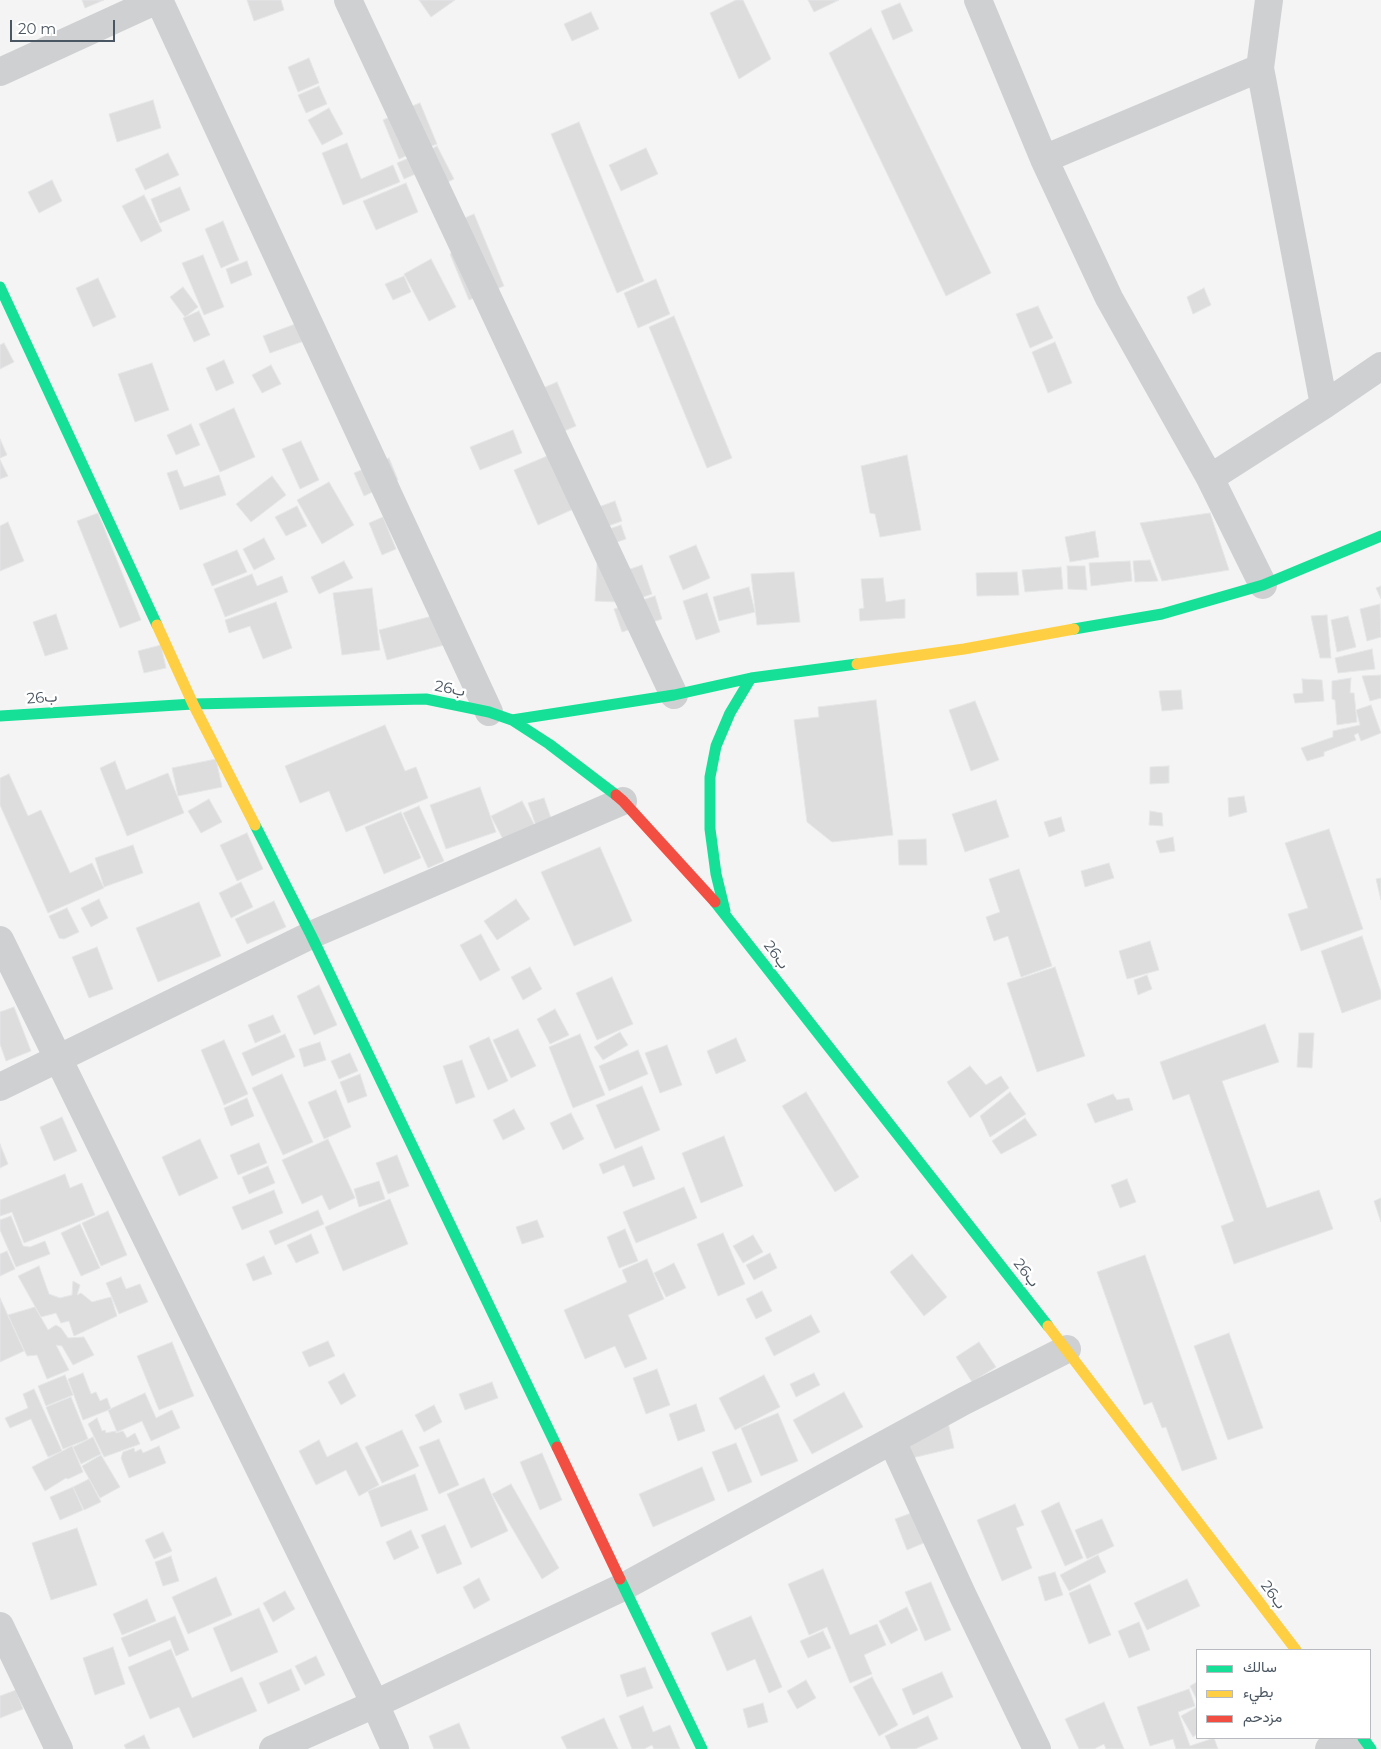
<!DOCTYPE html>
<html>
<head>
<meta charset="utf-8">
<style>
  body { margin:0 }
  #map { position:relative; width:1381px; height:1749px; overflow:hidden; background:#f4f4f4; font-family:Montserrat,Vazirmatn,sans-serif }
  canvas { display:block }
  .legend { position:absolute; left:1196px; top:1649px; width:175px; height:90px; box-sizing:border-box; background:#fff; border:1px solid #b7bbc0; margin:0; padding:6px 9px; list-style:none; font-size:15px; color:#4a5661 }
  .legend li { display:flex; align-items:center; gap:10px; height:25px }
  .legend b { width:25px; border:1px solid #b7bbc0 }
  .scale { position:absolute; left:10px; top:20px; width:105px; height:22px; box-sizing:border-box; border:2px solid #4a5661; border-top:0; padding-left:6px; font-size:15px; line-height:18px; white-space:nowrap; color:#4a5661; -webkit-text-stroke:4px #fff; paint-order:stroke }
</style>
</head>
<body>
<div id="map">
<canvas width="1381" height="1749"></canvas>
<ul class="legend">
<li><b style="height:6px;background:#16e098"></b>سالك</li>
<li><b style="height:6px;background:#ffcf43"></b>بطيء</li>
<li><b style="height:6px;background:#f24e42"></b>مزدحم</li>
</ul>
<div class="scale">20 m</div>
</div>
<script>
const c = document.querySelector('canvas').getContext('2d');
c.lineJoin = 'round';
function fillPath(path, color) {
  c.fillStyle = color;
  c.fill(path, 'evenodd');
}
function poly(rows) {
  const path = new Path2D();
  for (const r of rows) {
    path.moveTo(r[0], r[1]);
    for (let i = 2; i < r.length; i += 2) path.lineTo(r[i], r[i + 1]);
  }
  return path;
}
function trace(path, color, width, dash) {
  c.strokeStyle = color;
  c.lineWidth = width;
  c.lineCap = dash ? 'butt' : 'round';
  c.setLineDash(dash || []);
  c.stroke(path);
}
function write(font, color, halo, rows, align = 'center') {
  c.font = font + ' Montserrat,Vazirmatn,sans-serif';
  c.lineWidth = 5;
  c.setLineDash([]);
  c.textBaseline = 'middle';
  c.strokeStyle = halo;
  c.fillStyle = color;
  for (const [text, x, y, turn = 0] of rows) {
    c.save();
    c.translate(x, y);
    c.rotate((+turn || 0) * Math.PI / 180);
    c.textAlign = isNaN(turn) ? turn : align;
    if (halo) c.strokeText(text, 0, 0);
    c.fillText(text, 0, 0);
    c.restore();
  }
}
const building = poly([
  [82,0,104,0,85,8,82,0],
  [247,0,281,0,284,10,254,21,247,0],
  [419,0,455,0,431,17,419,0],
  [736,0,743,0,771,59,739,79,710,13,736,0],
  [808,0,839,0,814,12,808,0],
  [900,3,913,31,893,40,881,11,900,3],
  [591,12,599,29,572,41,564,24,591,12],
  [871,28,991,273,946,296,829,53,871,28],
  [309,58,319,83,298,92,288,67,309,58],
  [319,86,327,104,306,113,298,95,319,86],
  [153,100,161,128,117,142,109,114,153,100],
  [420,103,437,144,418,151,402,110,420,103],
  [329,108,343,134,322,145,308,120,329,108],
  [399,113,415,152,399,159,383,120,399,113],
  [579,122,644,281,617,293,551,134,579,122],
  [347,143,361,179,393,165,400,182,343,205,322,153,347,143],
  [437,146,454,179,435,188,419,156,437,146],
  [646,148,658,174,621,191,609,165,646,148],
  [168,153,179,175,145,190,135,169,168,153],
  [418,154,425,170,404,179,397,163,418,154],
  [52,180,62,201,39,213,28,192,52,180],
  [406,183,418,212,376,230,363,201,406,183],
  [180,187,190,210,160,223,151,199,180,187],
  [144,195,162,231,141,242,122,206,144,195],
  [474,214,504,286,469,300,450,254,463,248,453,223,474,214],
  [223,221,239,260,221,268,205,229,223,221],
  [203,255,224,307,204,315,182,263,203,255],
  [431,259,456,307,429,321,404,274,431,259],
  [247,261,252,275,231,284,226,269,247,261],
  [404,276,411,292,393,300,385,284,404,276],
  [98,278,116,317,93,327,76,288,98,278],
  [656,279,670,314,638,328,624,293,656,279],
  [183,287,198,307,185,317,170,297,183,287],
  [1204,288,1211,305,1193,314,1187,297,1204,288],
  [1038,306,1053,338,1030,348,1016,314,1038,306],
  [199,311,210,335,194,342,183,318,199,311],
  [674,316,732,458,707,468,649,327,674,316],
  [298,323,304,341,270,353,263,336,298,323],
  [1055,342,1072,383,1048,393,1032,352,1055,342],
  [4,343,14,362,0,369,0,345,4,343],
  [224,360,234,383,216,391,206,368,224,360],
  [152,363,169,410,135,422,118,374,152,363],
  [271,365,281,384,262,393,252,375,271,365],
  [557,382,576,426,555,435,536,391,557,382],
  [234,408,255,457,220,472,199,424,234,408],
  [191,424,200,445,176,455,167,435,191,424],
  [513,430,522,453,480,470,470,447,513,430],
  [0,439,7,455,0,458,0,439],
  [301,441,319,480,300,489,282,449,301,441],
  [566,448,589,502,538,525,514,470,566,448],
  [907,455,921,530,880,537,875,514,870,513,861,466,907,455],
  [389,458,398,480,364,496,354,473,389,458],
  [0,460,8,476,0,479,0,460],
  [177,470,184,487,219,475,226,495,180,510,167,473,177,470],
  [272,476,286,495,251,522,236,504,272,476],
  [329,482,354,525,322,544,297,500,329,482],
  [615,501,622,521,603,528,596,508,615,501],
  [297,506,307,526,286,536,275,517,297,506],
  [98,513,141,620,120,628,77,521,98,513],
  [1210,513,1229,570,1162,581,1140,523,1210,513],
  [383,517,396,549,382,555,369,523,383,517],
  [8,522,24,561,0,571,0,526,8,522],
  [621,525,626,539,605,546,600,532,621,525],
  [1095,531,1099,557,1070,562,1065,537,1095,531],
  [264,538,275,559,254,570,243,549,264,538],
  [696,545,710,578,683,590,669,556,696,545],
  [598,547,617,602,595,601,598,547],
  [237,550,247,572,212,586,203,564,237,550],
  [1150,560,1158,581,1135,582,1133,561,1150,560],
  [344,561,353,578,319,594,311,577,344,561],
  [1130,561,1132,581,1091,586,1089,563,1130,561],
  [642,565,652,594,629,602,619,573,642,565],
  [1067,566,1085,566,1087,590,1068,589,1067,566],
  [1061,567,1063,589,1025,592,1022,570,1061,567],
  [794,572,800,622,757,625,751,574,794,572],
  [1017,572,1019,595,977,596,976,573,1017,572],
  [252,574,257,586,282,576,288,592,225,617,214,589,252,574],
  [883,578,886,602,905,599,905,618,860,621,859,609,864,608,861,579,883,578],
  [1381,586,1381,599,1376,588,1381,586],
  [749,587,755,612,719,621,713,597,749,587],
  [372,588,380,650,342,655,333,593,372,588],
  [707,593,720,632,696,640,683,601,707,593],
  [655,596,662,619,622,632,614,609,655,596],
  [276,602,292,648,263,659,250,626,229,633,225,620,276,602],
  [1380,604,1381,637,1367,641,1360,609,1380,604],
  [56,614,68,649,45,656,33,622,56,614],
  [440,614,448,644,387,660,379,630,440,614],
  [1327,615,1331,658,1320,658,1311,616,1327,615],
  [1348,616,1356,647,1337,652,1331,620,1348,616],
  [161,645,166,668,144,673,138,651,161,645],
  [1372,649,1375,669,1338,673,1335,658,1372,649],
  [1381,675,1381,698,1370,701,1362,676,1381,675],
  [1351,678,1350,693,1354,693,1357,722,1337,725,1335,700,1332,699,1332,681,1351,678],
  [1302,679,1322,680,1324,701,1295,703,1293,694,1303,693,1302,679],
  [1181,690,1183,709,1162,711,1159,691,1181,690],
  [876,700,893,835,832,842,807,822,794,720,819,717,818,707,876,700],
  [975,701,999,760,971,771,949,710,975,701],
  [1371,705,1381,733,1361,741,1358,733,1354,735,1356,740,1324,752,1324,756,1307,761,1301,748,1333,737,1333,731,1360,725,1356,710,1371,705],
  [385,725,405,771,416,767,428,798,346,832,329,791,300,803,285,766,385,725],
  [216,759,222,787,178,796,172,768,216,759],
  [115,761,126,790,168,773,184,813,127,836,100,768,115,761],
  [1169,766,1169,783,1150,784,1150,767,1169,766],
  [9,774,28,816,41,810,70,873,92,863,104,888,48,913,0,805,0,778,9,774],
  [480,787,496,832,446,849,430,805,480,787],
  [1244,796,1247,812,1229,817,1228,798,1244,796],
  [544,798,552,821,536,826,528,803,544,798],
  [209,799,222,822,201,833,188,811,209,799],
  [996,800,1009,837,965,852,952,814,996,800],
  [522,801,535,826,504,841,491,816,522,801],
  [419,806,444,861,428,868,403,813,419,806],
  [1150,811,1162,813,1163,826,1149,825,1150,811],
  [401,812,421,858,384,874,365,827,401,812],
  [1061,817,1065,831,1049,837,1044,822,1061,817],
  [1329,829,1363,929,1301,951,1288,914,1308,908,1285,843,1329,829],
  [247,833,263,869,237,881,220,845,247,833],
  [1173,837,1175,851,1160,853,1156,841,1173,837],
  [926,839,927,865,899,865,898,840,926,839],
  [133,845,143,873,104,887,95,858,133,845],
  [600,847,632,921,574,946,541,872,600,847],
  [1109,863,1114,878,1085,887,1081,871,1109,863],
  [1019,869,1052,966,1021,977,1008,936,994,941,986,917,1000,912,989,879,1019,869],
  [1381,878,1381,900,1376,879,1381,878],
  [241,882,253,907,231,918,219,893,241,882],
  [99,899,108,918,91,927,81,908,99,899],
  [516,899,530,919,497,940,484,921,516,899],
  [274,901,286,927,247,944,235,919,274,901],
  [199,902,221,956,158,982,136,928,199,902],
  [67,908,79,932,64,939,59,938,49,916,67,908],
  [481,934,500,970,480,981,460,945,481,934],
  [1362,936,1381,992,1381,999,1342,1013,1321,951,1362,936],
  [1150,941,1159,970,1127,979,1119,951,1150,941],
  [97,947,113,989,89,998,72,957,97,947],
  [530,967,542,989,523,1000,511,977,530,967],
  [1055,967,1085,1056,1037,1072,1007,983,1055,967],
  [1147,975,1152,989,1138,995,1134,980,1147,975],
  [612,977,633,1024,597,1040,576,993,612,977],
  [319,985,337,1025,314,1035,297,996,319,985],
  [14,1007,31,1051,6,1061,0,1044,0,1012,14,1007],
  [555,1009,569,1035,550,1044,537,1019,555,1009],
  [273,1015,281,1032,255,1043,248,1025,273,1015],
  [1265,1024,1279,1062,1222,1081,1267,1208,1319,1190,1333,1229,1234,1264,1221,1226,1234,1221,1189,1094,1173,1100,1160,1062,1265,1024],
  [518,1029,536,1066,511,1078,493,1040,518,1029],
  [620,1032,628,1045,603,1060,594,1047,620,1032],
  [1299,1033,1314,1033,1312,1068,1297,1067,1299,1033],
  [285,1034,295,1057,252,1076,242,1053,285,1034],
  [580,1034,605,1095,573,1108,549,1047,580,1034],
  [489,1037,508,1081,488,1090,469,1046,489,1037],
  [736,1038,746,1061,716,1074,707,1051,736,1038],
  [224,1040,248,1094,224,1105,201,1050,224,1040],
  [320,1042,326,1060,304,1067,299,1049,320,1042],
  [667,1045,682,1085,660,1093,645,1053,667,1045],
  [638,1050,648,1074,609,1091,599,1066,638,1050],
  [350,1053,358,1071,339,1079,331,1061,350,1053],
  [462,1060,475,1097,456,1104,443,1066,462,1060],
  [970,1066,986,1085,1001,1076,1009,1088,970,1118,947,1082,970,1066],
  [282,1074,313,1142,283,1155,252,1088,282,1074],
  [360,1074,367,1096,348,1103,340,1082,360,1074],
  [642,1086,660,1130,615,1149,596,1105,642,1086],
  [336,1090,351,1127,324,1139,308,1102,336,1090],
  [806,1092,859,1177,835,1192,782,1106,806,1092],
  [1010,1092,1026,1114,990,1137,980,1116,1010,1092],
  [1113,1094,1117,1100,1129,1098,1133,1110,1095,1123,1087,1104,1113,1094],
  [247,1098,254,1116,231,1126,224,1108,247,1098],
  [514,1109,525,1129,503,1140,493,1120,514,1109],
  [571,1113,584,1139,563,1150,550,1123,571,1113],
  [62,1117,77,1151,54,1161,40,1127,62,1117],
  [1025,1118,1037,1135,1001,1154,992,1141,1025,1118],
  [724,1136,743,1186,701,1203,682,1153,724,1136],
  [200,1139,218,1178,179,1196,162,1157,200,1139],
  [328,1139,355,1198,329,1210,322,1195,302,1204,282,1160,328,1139],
  [259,1143,267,1163,238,1175,230,1155,259,1143],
  [0,1144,8,1164,0,1168,0,1144],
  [642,1146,655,1179,633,1187,624,1165,603,1174,599,1164,642,1146],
  [397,1155,409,1186,388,1194,376,1163,397,1155],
  [268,1166,275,1183,249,1194,242,1177,268,1166],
  [65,1174,70,1188,82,1183,95,1215,24,1243,12,1212,0,1216,0,1200,65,1174],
  [1127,1179,1136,1202,1120,1208,1111,1185,1127,1179],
  [379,1181,385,1199,359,1207,354,1189,379,1181],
  [684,1187,697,1218,636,1243,623,1212,684,1187],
  [274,1190,283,1213,242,1230,232,1207,274,1190],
  [1381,1198,1381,1222,1374,1201,1381,1198],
  [390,1199,408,1244,343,1271,325,1227,390,1199],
  [318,1210,324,1224,275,1245,269,1231,318,1210],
  [108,1211,127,1255,101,1266,82,1223,108,1211],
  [11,1216,23,1246,30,1247,45,1241,50,1254,16,1267,0,1230,0,1220,11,1216],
  [537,1220,544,1237,522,1244,516,1227,537,1220],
  [80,1224,100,1268,81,1276,61,1233,80,1224],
  [625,1229,638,1261,619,1268,607,1237,625,1229],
  [723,1233,745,1284,718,1296,697,1244,723,1233],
  [311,1234,319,1253,296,1263,287,1245,311,1234],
  [753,1235,763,1252,743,1263,733,1246,753,1235],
  [7,1251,15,1269,0,1276,0,1254,7,1251],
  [770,1253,777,1268,754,1280,746,1265,770,1253],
  [912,1254,947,1297,924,1316,890,1272,912,1254],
  [1145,1255,1217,1459,1182,1471,1166,1427,1162,1428,1152,1402,1144,1405,1097,1272,1145,1255],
  [264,1256,272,1274,253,1281,246,1264,264,1256],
  [647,1259,664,1299,628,1315,647,1359,625,1368,615,1346,585,1359,564,1310,627,1282,622,1270,647,1259],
  [674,1263,686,1288,666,1297,654,1273,674,1263],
  [39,1266,49,1294,60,1298,72,1295,73,1281,80,1285,77,1295,81,1293,92,1302,111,1297,117,1316,74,1336,69,1321,61,1323,56,1313,41,1317,18,1276,39,1266],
  [121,1277,126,1289,140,1284,148,1302,119,1314,106,1283,121,1277],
  [762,1291,772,1311,756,1319,746,1299,762,1291],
  [0,1298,24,1351,0,1362,0,1298],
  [35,1307,48,1330,56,1325,61,1328,68,1338,84,1337,94,1355,73,1365,62,1346,56,1345,69,1370,47,1379,37,1355,27,1356,8,1315,35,1307],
  [811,1315,820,1332,774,1356,765,1338,811,1315],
  [1229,1333,1263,1428,1228,1440,1194,1346,1229,1333],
  [328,1341,335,1356,309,1367,302,1352,328,1341],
  [172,1342,194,1396,159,1410,137,1356,172,1342],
  [979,1342,996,1367,972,1382,956,1357,979,1342],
  [657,1369,670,1405,646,1414,633,1378,657,1369],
  [83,1373,91,1394,96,1392,100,1401,107,1398,111,1409,83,1420,68,1379,83,1373],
  [344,1373,356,1396,341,1405,328,1382,344,1373],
  [814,1373,820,1385,796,1397,790,1384,814,1373],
  [65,1375,73,1395,46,1406,38,1386,65,1375],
  [764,1375,780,1407,735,1430,719,1398,764,1375],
  [492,1382,498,1398,465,1410,459,1394,492,1382],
  [34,1389,62,1451,48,1457,31,1419,10,1428,5,1418,28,1408,23,1394,34,1389],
  [844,1392,863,1427,812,1454,793,1420,844,1392],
  [145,1393,156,1418,172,1410,180,1428,151,1441,142,1421,117,1432,108,1410,145,1393],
  [71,1397,88,1439,63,1449,46,1407,71,1397],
  [696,1404,705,1431,678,1441,669,1414,696,1404],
  [434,1405,442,1422,424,1432,415,1415,434,1405],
  [778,1413,798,1461,761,1476,741,1428,778,1413],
  [946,1414,954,1448,912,1458,904,1424,946,1414],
  [97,1418,102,1431,105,1430,106,1433,116,1431,116,1433,123,1431,127,1438,135,1433,140,1444,104,1457,88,1424,97,1418],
  [402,1430,419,1466,382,1483,365,1447,402,1430],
  [93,1437,101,1454,81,1464,73,1447,93,1437],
  [439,1439,459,1485,439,1494,419,1447,439,1439],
  [319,1440,327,1457,357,1442,379,1485,359,1496,346,1470,316,1485,299,1451,319,1440],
  [736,1443,752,1482,728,1492,712,1452,736,1443],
  [72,1446,83,1472,68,1479,66,1478,45,1491,32,1467,72,1446],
  [159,1446,166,1463,129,1478,121,1458,123,1452,134,1448,135,1452,141,1449,143,1453,159,1446],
  [542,1453,562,1500,540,1510,520,1462,542,1453],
  [101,1455,120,1487,100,1498,82,1466,101,1455],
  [702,1467,715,1500,653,1527,639,1494,702,1467],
  [415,1474,428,1510,381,1527,368,1491,415,1474],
  [484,1478,508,1531,471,1548,447,1494,484,1478],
  [89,1479,101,1502,84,1510,73,1487,89,1479],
  [511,1484,559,1568,542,1579,492,1494,511,1484],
  [73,1487,83,1510,60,1520,50,1497,73,1487],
  [1059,1502,1083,1558,1065,1566,1041,1511,1059,1502],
  [1015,1504,1024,1525,1016,1528,1032,1568,1002,1581,977,1520,1015,1504],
  [914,1512,926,1542,907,1550,895,1519,914,1512],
  [1102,1519,1114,1546,1087,1559,1075,1530,1102,1519],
  [445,1525,462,1564,437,1574,421,1535,445,1525],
  [77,1528,97,1585,51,1600,32,1543,77,1528],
  [411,1530,419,1548,394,1560,386,1542,411,1530],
  [163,1532,172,1551,154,1559,145,1540,163,1532],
  [1098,1555,1106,1572,1069,1591,1060,1575,1098,1555],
  [171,1556,179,1581,163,1586,155,1562,171,1556],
  [823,1569,850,1635,877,1624,886,1645,864,1655,872,1674,850,1683,827,1627,809,1635,788,1584,823,1569],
  [1055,1572,1063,1595,1045,1601,1038,1577,1055,1572],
  [216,1577,232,1615,188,1634,172,1597,216,1577],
  [479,1578,490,1600,474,1609,463,1587,479,1578],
  [1187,1579,1200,1606,1147,1630,1134,1603,1187,1579],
  [931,1582,951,1630,925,1641,905,1592,931,1582],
  [1090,1584,1111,1635,1089,1644,1069,1593,1090,1584],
  [285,1591,295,1609,273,1622,263,1603,285,1591],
  [147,1599,156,1621,122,1635,113,1614,147,1599],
  [907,1607,918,1630,891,1644,879,1621,907,1607],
  [259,1608,278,1652,231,1672,213,1628,259,1608],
  [175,1616,189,1650,176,1656,170,1640,129,1657,121,1638,175,1616],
  [751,1616,782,1687,769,1693,755,1659,727,1671,711,1633,751,1616],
  [1139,1622,1150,1650,1129,1658,1118,1631,1139,1622],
  [823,1631,831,1648,808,1658,800,1641,823,1631],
  [113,1647,125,1684,95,1695,83,1658,113,1647],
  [171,1649,192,1698,242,1677,257,1711,193,1738,179,1707,150,1719,128,1667,171,1649],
  [316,1656,325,1675,305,1685,295,1666,316,1656],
  [645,1667,653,1688,627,1697,620,1675,645,1667],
  [291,1669,300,1690,268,1704,259,1683,291,1669],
  [942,1672,953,1697,913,1715,902,1689,942,1672],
  [872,1677,898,1725,879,1736,853,1687,872,1677],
  [806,1680,816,1698,797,1709,787,1691,806,1680],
  [1197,1682,1197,1700,1190,1686,1197,1682],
  [1189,1689,1195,1706,1178,1712,1190,1746,1214,1738,1218,1749,1176,1749,1173,1739,1150,1746,1137,1707,1189,1689],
  [16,1690,23,1709,0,1718,0,1696,16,1690],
  [1104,1702,1124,1749,1106,1749,1104,1744,1094,1749,1079,1749,1065,1719,1104,1702],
  [763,1703,768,1722,748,1728,743,1709,763,1703],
  [643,1706,653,1732,670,1725,680,1749,654,1749,652,1745,644,1749,632,1749,619,1716,643,1706],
  [1197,1707,1197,1734,1193,1737,1181,1716,1197,1707],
  [928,1716,938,1739,915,1749,891,1749,885,1736,928,1716],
  [604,1718,618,1749,567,1749,561,1737,604,1718],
  [459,1723,470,1749,434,1749,429,1736,459,1723],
  [144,1735,150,1749,126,1749,124,1745,144,1735]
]);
fillPath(building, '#ddddde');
trace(building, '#e5e6e7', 1);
trace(poly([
  [159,0,489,712],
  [348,0,674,695],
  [978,0,1044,159,1109,298,1210,478,1263,585],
  [1269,0,1260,68,1324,405],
  [0,72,157,0],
  [1044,159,1260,68],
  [1210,478,1324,405,1381,366],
  [0,940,375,1704,395,1749],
  [0,1087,311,935,623,801],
  [892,1441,963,1596,1037,1749],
  [0,1626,59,1749],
  [273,1749,375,1704,625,1586,964,1401,1067,1349],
  [1329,1749,1355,1738]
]), '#ced0d2', 28);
trace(poly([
  [0,287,157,625],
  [1074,629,1162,614,1263,585,1381,536],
  [0,716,193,704,426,699,489,712,512,720,549,744,616,795],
  [512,720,674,695,751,678,857,664],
  [255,825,311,935,557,1447],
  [715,902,1048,1326],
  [725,911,716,874,710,829,710,777,716,746,730,713,751,678],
  [620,1579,702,1749],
  [1363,1738,1371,1749]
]), '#16e098', 11);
trace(poly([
  [157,625,193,704,255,825],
  [857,664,964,649,1074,629],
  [1048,1326,1296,1650]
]), '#ffcf43', 11);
trace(poly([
  [616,795,623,801,715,902],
  [557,1447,620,1579]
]), '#f24e42', 11);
write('15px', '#4a5661', '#fff', [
  ["26ب",450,689,11],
  ["26ب",42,698,-4],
  ["26ب",776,955,53],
  ["26ب",1026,1273,52],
  ["26ب",1273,1595,53]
]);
</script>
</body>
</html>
